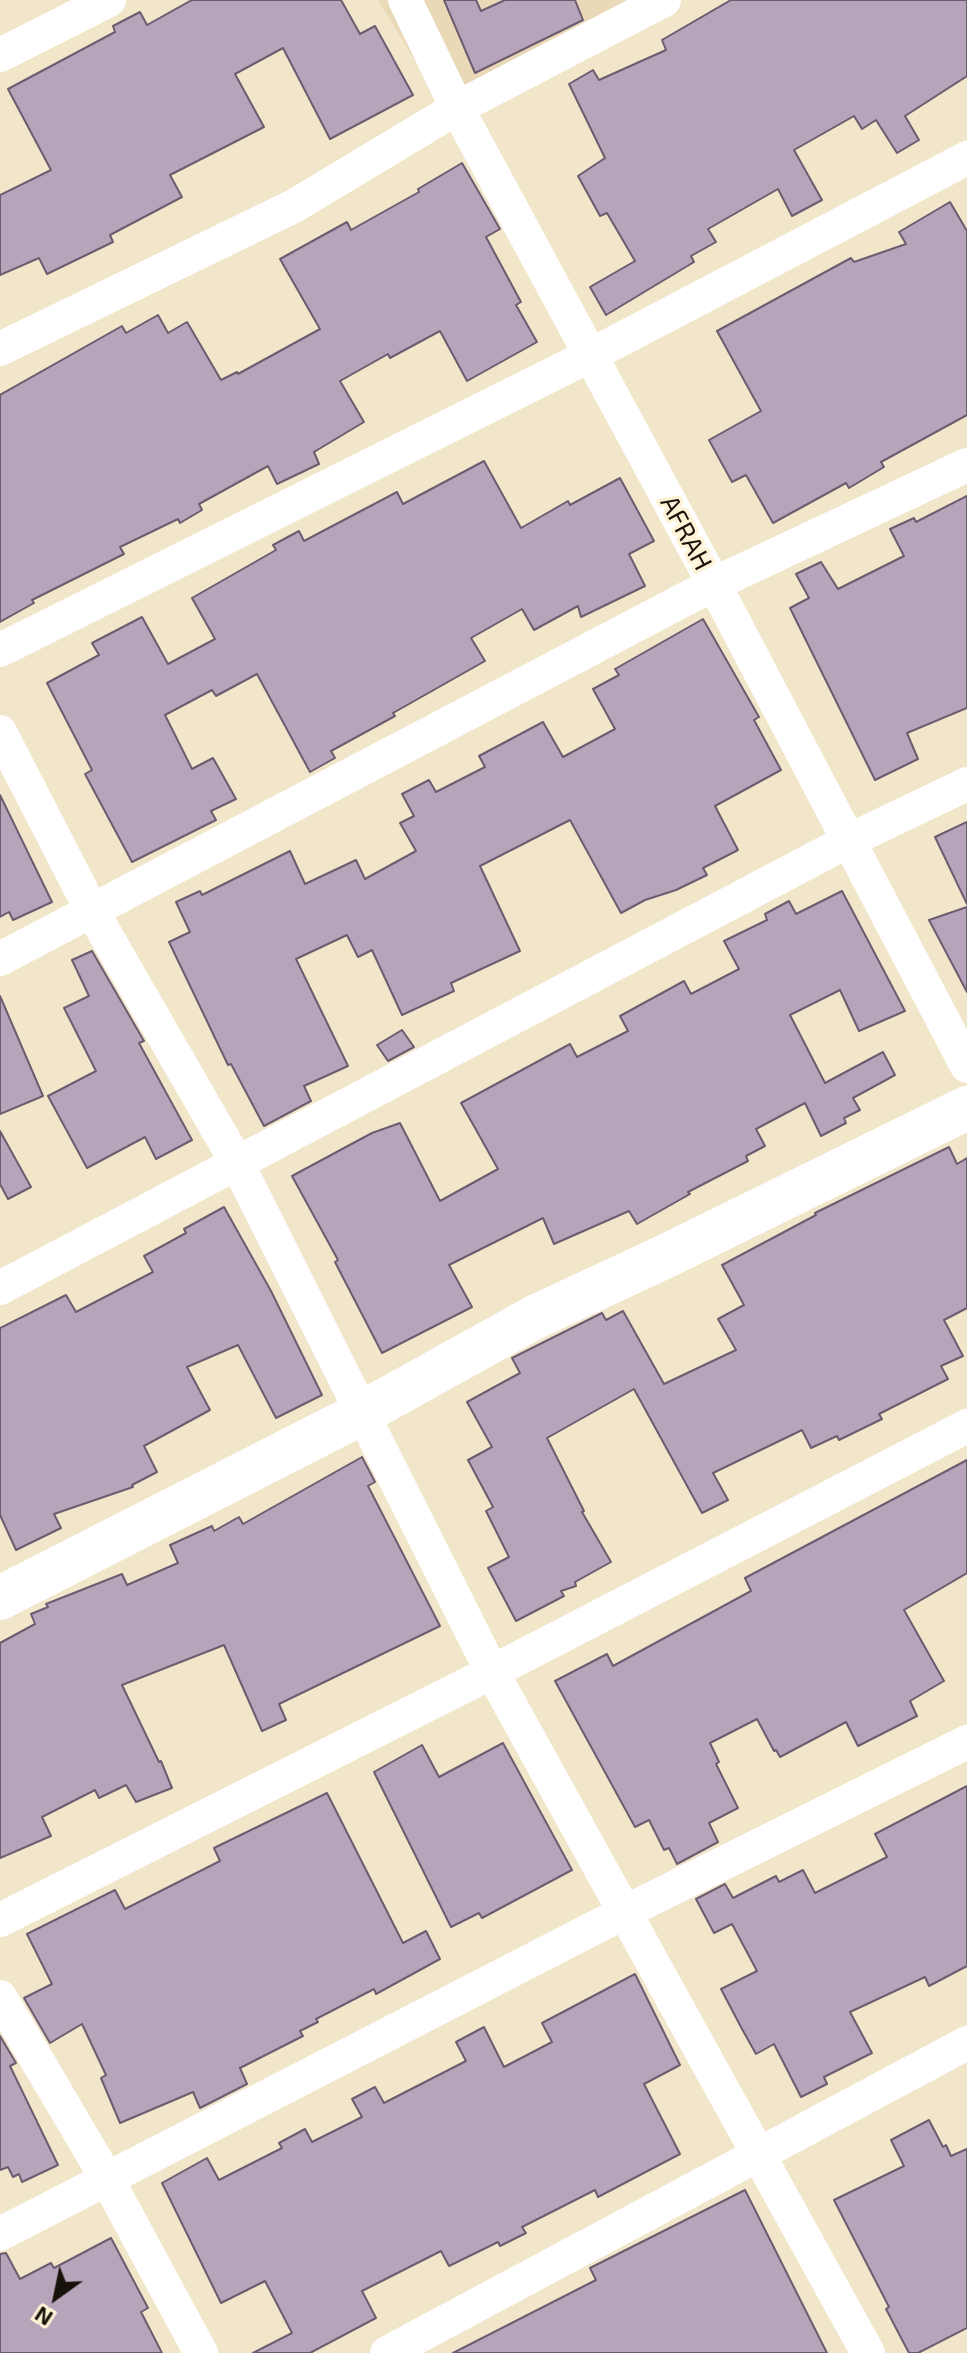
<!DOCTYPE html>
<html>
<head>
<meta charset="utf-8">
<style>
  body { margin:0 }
  #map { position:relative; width:967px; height:2353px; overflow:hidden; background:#f2e6ca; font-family:"Exo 2",sans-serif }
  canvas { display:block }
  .north { position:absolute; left:16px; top:2257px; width:80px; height:80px; -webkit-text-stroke:6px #fff3d7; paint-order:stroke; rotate:213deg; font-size:22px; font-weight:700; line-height:32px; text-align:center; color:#161209 }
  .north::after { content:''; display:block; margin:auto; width:28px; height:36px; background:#161209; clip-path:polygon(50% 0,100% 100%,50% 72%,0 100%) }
</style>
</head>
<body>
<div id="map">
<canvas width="967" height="2353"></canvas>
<div class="north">N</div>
</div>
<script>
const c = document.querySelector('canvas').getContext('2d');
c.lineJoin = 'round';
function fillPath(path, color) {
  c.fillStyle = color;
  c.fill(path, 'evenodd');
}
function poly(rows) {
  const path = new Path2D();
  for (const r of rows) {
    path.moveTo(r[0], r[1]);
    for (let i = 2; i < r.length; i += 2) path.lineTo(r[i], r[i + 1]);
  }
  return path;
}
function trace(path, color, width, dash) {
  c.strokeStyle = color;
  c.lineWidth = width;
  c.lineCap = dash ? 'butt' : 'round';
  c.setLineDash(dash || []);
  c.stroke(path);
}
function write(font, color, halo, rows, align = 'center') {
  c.font = font + ' "Exo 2",sans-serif';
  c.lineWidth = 7;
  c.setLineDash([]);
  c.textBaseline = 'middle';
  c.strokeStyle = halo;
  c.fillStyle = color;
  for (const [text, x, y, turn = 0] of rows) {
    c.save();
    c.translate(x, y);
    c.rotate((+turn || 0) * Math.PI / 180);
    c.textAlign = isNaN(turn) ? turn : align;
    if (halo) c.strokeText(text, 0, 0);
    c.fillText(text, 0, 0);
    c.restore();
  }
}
fillPath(poly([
  [378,0,646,0,444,108]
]), '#e9d9b7');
const building = poly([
  [192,0,341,0,360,34,375,26,413,95,330,139,283,48,235,74,264,127,170,175,182,197,110,235,113,242,47,274,39,258,0,275,0,195,51,170,8,89,115,32,113,26,140,12,147,25,192,0],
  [444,0,476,0,481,11,505,0,575,0,583,20,475,73,444,0],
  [731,0,967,0,967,76,905,116,919,140,897,153,876,120,862,129,854,116,794,150,822,200,792,216,778,189,708,229,716,242,691,256,694,262,606,315,590,287,635,261,607,213,600,216,578,176,605,158,569,84,593,70,599,80,666,50,662,40,731,0],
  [462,163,500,229,486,237,521,302,516,305,537,342,467,381,440,331,390,358,388,354,340,381,364,422,314,452,319,464,277,484,268,466,199,504,202,510,180,523,178,519,120,547,124,554,32,600,34,603,0,622,0,395,122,326,126,333,158,315,168,333,187,322,221,380,237,372,238,374,320,329,280,259,347,222,351,230,419,192,418,189,462,163],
  [950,202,967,231,967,415,881,462,884,467,849,488,846,483,773,523,746,475,732,482,709,440,761,411,717,331,851,258,854,262,906,244,899,232,950,202],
  [484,461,521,528,568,501,570,505,620,478,654,541,629,554,645,586,581,617,578,606,534,630,522,609,471,638,485,661,393,713,395,716,331,751,335,758,310,772,257,674,216,696,212,690,165,715,192,769,213,758,236,799,211,811,216,820,132,862,85,774,92,770,47,683,99,655,92,643,142,617,168,664,215,639,192,598,276,550,273,545,299,531,304,541,397,492,403,504,484,461],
  [967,496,967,708,907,733,918,759,875,780,790,608,809,598,796,574,821,562,838,589,904,556,890,529,914,518,916,522,967,496],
  [703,619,759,717,754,720,781,770,715,806,738,850,703,868,707,875,676,890,645,900,621,913,570,820,480,866,520,951,451,983,454,991,402,1015,372,950,358,957,347,935,296,959,348,1066,304,1086,311,1101,264,1126,231,1064,228,1065,169,942,190,932,176,902,200,891,202,895,290,851,305,884,356,860,365,879,416,851,400,823,414,816,402,794,429,780,436,792,485,767,479,756,543,722,563,757,615,729,593,689,619,675,615,669,703,619],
  [0,795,52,902,13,920,9,912,0,917,0,795],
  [967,822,967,904,935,837,967,822],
  [842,891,905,1011,859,1031,840,990,790,1015,825,1083,883,1052,895,1075,853,1098,860,1110,844,1118,846,1123,821,1136,805,1103,756,1129,765,1146,746,1156,748,1161,688,1192,690,1194,637,1224,629,1211,554,1244,543,1218,449,1265,472,1307,382,1353,335,1262,338,1260,292,1176,372,1133,400,1123,440,1201,498,1169,461,1103,570,1044,577,1057,628,1031,620,1016,684,981,691,994,739,969,724,941,767,920,765,914,789,901,796,914,842,891],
  [967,907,967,992,929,920,967,907],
  [92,951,144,1041,139,1043,192,1140,156,1159,145,1137,87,1168,48,1096,96,1071,64,1008,89,996,72,960,92,951],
  [0,996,43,1096,0,1114,0,996],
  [402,1030,414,1047,388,1061,377,1045,402,1030],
  [0,1131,31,1187,8,1199,0,1184,0,1131],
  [949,1147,957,1164,967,1158,967,1308,944,1320,963,1356,941,1366,948,1379,879,1414,882,1419,839,1440,837,1436,811,1448,802,1430,713,1473,728,1500,702,1513,634,1389,547,1438,584,1511,582,1512,611,1562,575,1582,576,1586,561,1591,564,1596,516,1621,488,1568,509,1557,486,1511,493,1507,468,1460,492,1447,467,1402,520,1373,512,1358,602,1313,606,1320,623,1311,664,1384,736,1350,718,1319,744,1305,722,1265,816,1215,815,1213,949,1147],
  [224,1207,271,1291,322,1395,276,1418,238,1345,187,1367,210,1410,144,1446,157,1472,132,1485,133,1487,54,1514,61,1528,16,1550,0,1515,0,1328,66,1295,76,1312,153,1272,144,1256,186,1233,184,1229,224,1207],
  [362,1457,375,1482,368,1486,440,1626,279,1704,286,1720,262,1731,224,1645,122,1685,159,1762,161,1761,172,1788,136,1802,126,1785,99,1798,95,1790,42,1817,51,1836,0,1858,0,1643,35,1624,31,1614,48,1607,46,1604,122,1574,127,1585,178,1563,170,1545,212,1526,214,1531,239,1517,243,1524,362,1457],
  [967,1460,967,1573,904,1610,944,1681,910,1701,917,1716,858,1746,846,1722,780,1757,776,1750,774,1751,757,1719,710,1743,719,1762,716,1764,738,1808,709,1823,718,1842,677,1864,669,1848,664,1850,649,1820,635,1827,555,1681,607,1654,613,1666,751,1591,745,1578,967,1460],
  [503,1743,572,1870,482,1918,479,1913,451,1927,374,1772,422,1745,439,1777,503,1743],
  [967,1786,967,1966,929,1986,925,1977,850,2012,872,2053,824,2077,827,2084,801,2097,774,2044,756,2054,742,2029,721,1989,757,1971,732,1924,714,1933,696,1899,725,1884,733,1898,776,1876,779,1882,803,1870,815,1893,887,1857,875,1834,967,1786],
  [327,1793,403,1943,426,1931,440,1959,376,1994,374,1989,316,2019,318,2022,300,2031,303,2036,240,2068,247,2084,200,2108,193,2092,120,2123,101,2078,106,2075,82,2024,50,2043,24,1998,52,1984,27,1934,115,1890,125,1909,220,1861,214,1848,327,1793],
  [635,1974,680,2065,644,2084,680,2154,598,2197,595,2190,522,2227,526,2233,500,2246,498,2242,449,2266,441,2251,362,2291,376,2318,310,2353,253,2353,292,2333,265,2281,221,2303,162,2183,207,2158,219,2180,282,2148,279,2143,305,2129,312,2142,362,2117,352,2099,375,2087,384,2103,466,2061,456,2042,484,2027,504,2067,552,2042,542,2023,635,1974],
  [0,2036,16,2063,10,2066,58,2165,22,2182,19,2174,13,2177,8,2167,0,2170,0,2036],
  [929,2120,943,2147,946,2145,951,2156,967,2149,967,2328,918,2353,909,2353,886,2309,889,2307,834,2200,904,2166,891,2140,929,2120],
  [745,2190,827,2353,453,2353,596,2280,590,2268,745,2190],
  [111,2238,148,2308,141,2312,162,2353,0,2353,0,2254,6,2253,20,2279,51,2263,54,2268,111,2238]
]);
fillPath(building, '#b6a4ba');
trace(building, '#6d5c70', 2);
trace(poly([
  [405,0,457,108,714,584,967,1066],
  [0,55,109,0],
  [0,349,294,206,457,108,664,0],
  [0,650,591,355,967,158],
  [0,732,92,911,237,1163,492,1672,868,2353],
  [0,959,714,584,967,465],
  [0,1288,848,841,967,784],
  [0,1920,492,1672,967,1426],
  [0,1997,107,2179,201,2353],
  [0,2234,625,1912,967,1742],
  [387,2353,967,2043]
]), '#fff', 34);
trace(poly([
  [0,1598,362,1413,535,1317,664,1257,967,1108]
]), '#fff', 44);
write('26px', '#161209', '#fff3d7', [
  ["AFRAH",686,533,62]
]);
</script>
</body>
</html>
